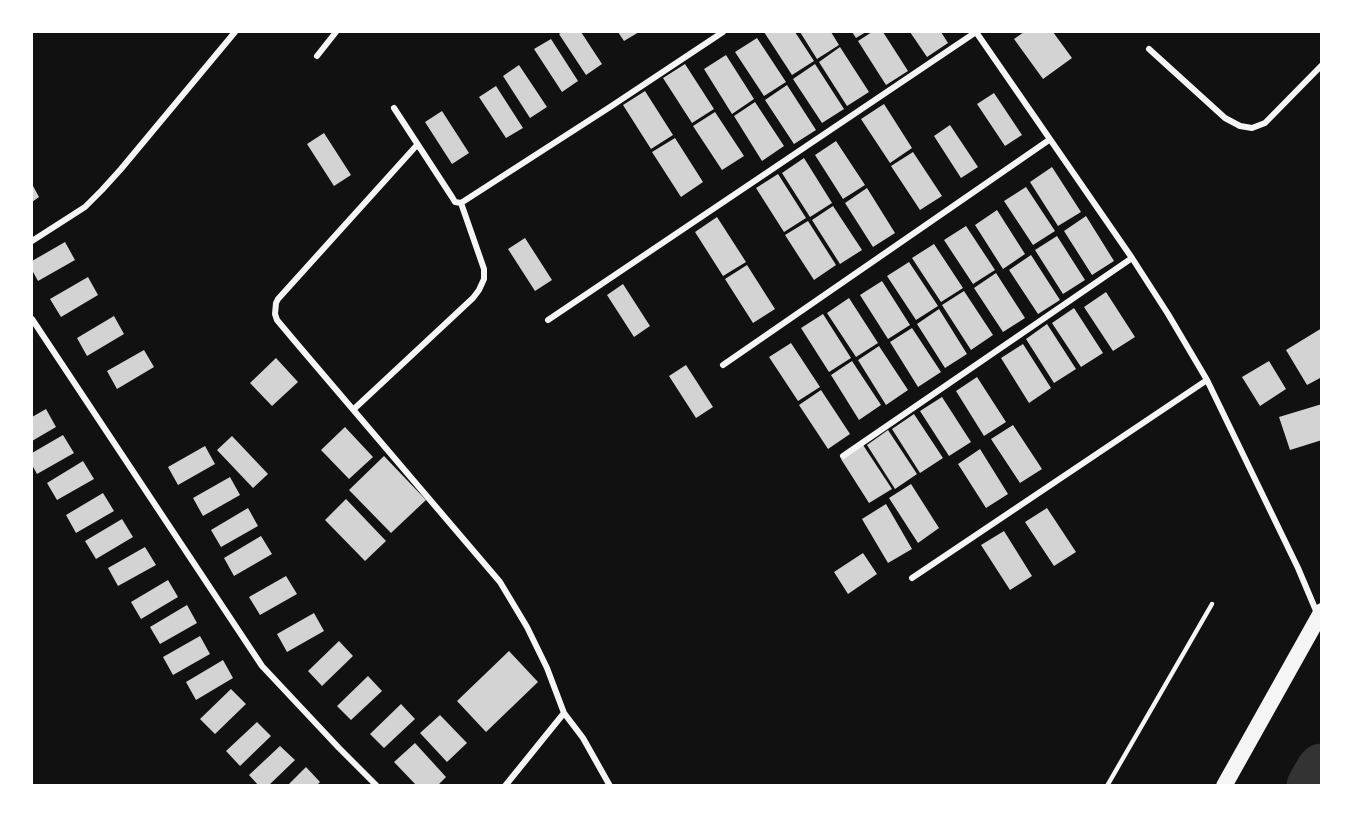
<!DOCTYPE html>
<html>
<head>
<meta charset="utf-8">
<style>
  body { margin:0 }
  #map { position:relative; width:1353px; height:817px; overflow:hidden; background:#111; font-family:Jost,sans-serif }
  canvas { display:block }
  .frame { position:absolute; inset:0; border:33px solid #fff; pointer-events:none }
</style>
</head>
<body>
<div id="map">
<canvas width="1353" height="817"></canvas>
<div class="frame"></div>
</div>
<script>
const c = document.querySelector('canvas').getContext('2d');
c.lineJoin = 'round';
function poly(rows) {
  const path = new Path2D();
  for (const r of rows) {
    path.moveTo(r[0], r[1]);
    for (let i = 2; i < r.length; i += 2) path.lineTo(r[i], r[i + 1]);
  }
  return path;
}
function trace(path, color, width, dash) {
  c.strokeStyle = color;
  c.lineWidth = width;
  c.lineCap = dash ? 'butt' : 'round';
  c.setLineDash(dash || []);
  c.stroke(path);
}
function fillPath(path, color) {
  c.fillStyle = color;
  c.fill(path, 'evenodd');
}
trace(poly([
  [1312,786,1322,769]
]), '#333', 51);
fillPath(poly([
  [562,32,581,32,602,64,586,75,559,34],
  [618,32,639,32,624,41],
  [764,32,795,32,814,61,792,75],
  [800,32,831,32,839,45,817,59],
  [852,32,866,32,856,38],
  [872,32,883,32,908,71,886,85,858,41],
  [910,32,941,32,948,43,927,57],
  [1024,32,1053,32,1072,58,1043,79,1014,39],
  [757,38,786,82,764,96,735,52],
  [551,39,578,81,562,92,534,49],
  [840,47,869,92,847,106,819,62],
  [726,55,754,99,732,114,704,69],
  [685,64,714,109,692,123,663,78],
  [815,64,844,109,822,123,793,79],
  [519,65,547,107,530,118,503,76],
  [787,85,816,130,794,144,765,100],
  [496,86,523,128,506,138,479,97],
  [645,91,673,135,651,149,623,105],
  [994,93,1022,135,1005,146,977,104],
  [755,102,784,146,762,161,734,116],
  [884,104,912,148,890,163,861,119],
  [442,111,469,153,452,164,425,122],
  [715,112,744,156,722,170,693,126],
  [950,125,978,167,961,178,934,136],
  [324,133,351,175,334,186,307,144],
  [675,138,703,182,681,197,652,152],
  [836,141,865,185,843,199,815,155],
  [913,152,942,196,920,210,891,166],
  [804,158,832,203,810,217,782,173],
  [1052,167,1081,212,1058,226,1030,182],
  [778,174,806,218,784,232,756,188],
  [32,184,39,197,32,202],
  [1026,187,1055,231,1033,245,1004,201],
  [867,188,895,233,873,247,845,203],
  [833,206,862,250,840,264,812,220],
  [997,210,1025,254,1003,269,975,225],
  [1086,216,1114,261,1092,275,1064,231],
  [717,217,746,262,723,276,695,232],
  [808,221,836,265,814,280,785,235],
  [966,226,995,270,973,284,944,240],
  [1057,236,1085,280,1063,294,1035,250],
  [525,238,552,280,535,291,508,249],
  [65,242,75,260,38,281,32,270,32,261],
  [934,244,963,288,941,302,912,258],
  [1031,255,1060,300,1038,314,1009,270],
  [909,262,938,306,916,320,887,276],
  [747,265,775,309,753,323,725,279],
  [996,273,1025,318,1003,332,974,288],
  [88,277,98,295,61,317,50,299],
  [882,281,910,325,888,339,860,295],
  [623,284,650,326,634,337,607,295],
  [964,291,993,335,971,350,942,305],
  [1106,292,1135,337,1113,351,1084,307],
  [849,298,878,343,856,357,827,313],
  [1074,308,1103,353,1081,367,1052,323],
  [939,309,967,354,945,368,917,324],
  [823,314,851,358,829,372,801,328],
  [114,316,124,334,87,356,77,338],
  [1047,324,1076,369,1054,383,1026,339],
  [912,328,941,372,918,387,890,342],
  [1322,328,1322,377,1307,385,1286,350],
  [791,343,820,387,798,401,769,357],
  [1023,344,1051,388,1029,403,1001,358],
  [879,346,908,390,886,405,858,360],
  [144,350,154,367,117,389,107,371],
  [276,358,298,382,272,406,250,383],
  [852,361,881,405,859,420,831,375],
  [1269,361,1286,389,1260,406,1242,377],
  [686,365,713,407,696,418,669,376],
  [977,377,1006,422,984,436,956,391],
  [821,390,850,434,828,449,799,405],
  [942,397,971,442,949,456,920,411],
  [1322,404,1322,440,1290,450,1279,417],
  [46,409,56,427,32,441,32,417],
  [914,414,943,458,920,473,892,429],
  [1013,425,1042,469,1020,483,991,439],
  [345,427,373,457,349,479,321,450],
  [888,430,917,474,895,489,867,445],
  [63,435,74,453,37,474,32,465,32,453],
  [232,436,268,474,253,488,217,450],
  [863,445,892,489,869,503,841,459],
  [205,446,215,464,178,485,168,467],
  [980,449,1008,494,986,508,958,464],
  [384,456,426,500,391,533,349,490],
  [83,461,94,479,57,500,47,483],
  [230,477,240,495,203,516,193,498],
  [911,484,939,528,918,543,889,498],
  [103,493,114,511,76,533,66,515],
  [346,499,386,541,365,561,325,520],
  [886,504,912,549,888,563,862,519],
  [248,508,258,526,221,547,211,530],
  [1047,508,1076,552,1054,566,1025,522],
  [122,519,133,537,96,559,85,541],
  [1004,531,1032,576,1010,590,981,545],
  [261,536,272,554,234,576,224,558],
  [145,547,156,565,118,586,108,568],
  [863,553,877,574,848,594,834,572],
  [286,576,297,594,260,615,249,597],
  [168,580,178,597,141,619,131,602],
  [187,605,197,623,160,644,150,627],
  [314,613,324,631,287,652,277,634],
  [200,636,210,654,173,675,163,657],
  [339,641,353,656,322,686,308,671],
  [509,651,538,682,486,732,457,701],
  [223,660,233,678,196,700,186,682],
  [368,676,382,691,351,720,337,706],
  [231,689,246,704,215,734,200,719],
  [401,704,415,719,384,748,370,734],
  [440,715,467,743,447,762,420,733],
  [257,722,271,736,240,766,226,751],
  [415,743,446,777,437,786,417,786,394,762],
  [280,746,295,760,268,786,259,786,249,775],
  [306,767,320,782,316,786,287,786]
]), '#d3d3d3');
trace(poly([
  [1107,786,1212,604]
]), '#f5f5f5', 4.5);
trace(poly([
  [976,32,1132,258,1168,314,1207,380,1298,568,1317,613],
  [1149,49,1225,118,1240,126,1252,128,1265,123,1322,65],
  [317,56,336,32],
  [394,108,452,197,455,202,461,203,610,107,723,32],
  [417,145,278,299,276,303,275,314,277,320,298,345,500,582,527,627,547,668,564,713],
  [32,241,85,207,102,190,121,169,235,32],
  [32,319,262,666,339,748,377,786],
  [548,320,976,32],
  [723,365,1049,140],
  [354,409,473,298,479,290,484,279,484,269,461,203],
  [843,456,1132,258],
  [912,578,1207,380],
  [505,786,564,713,583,738,610,786]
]), '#f5f5f5', 6);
trace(poly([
  [1224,786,1322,611]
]), '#f5f5f5', 16);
</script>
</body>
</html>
